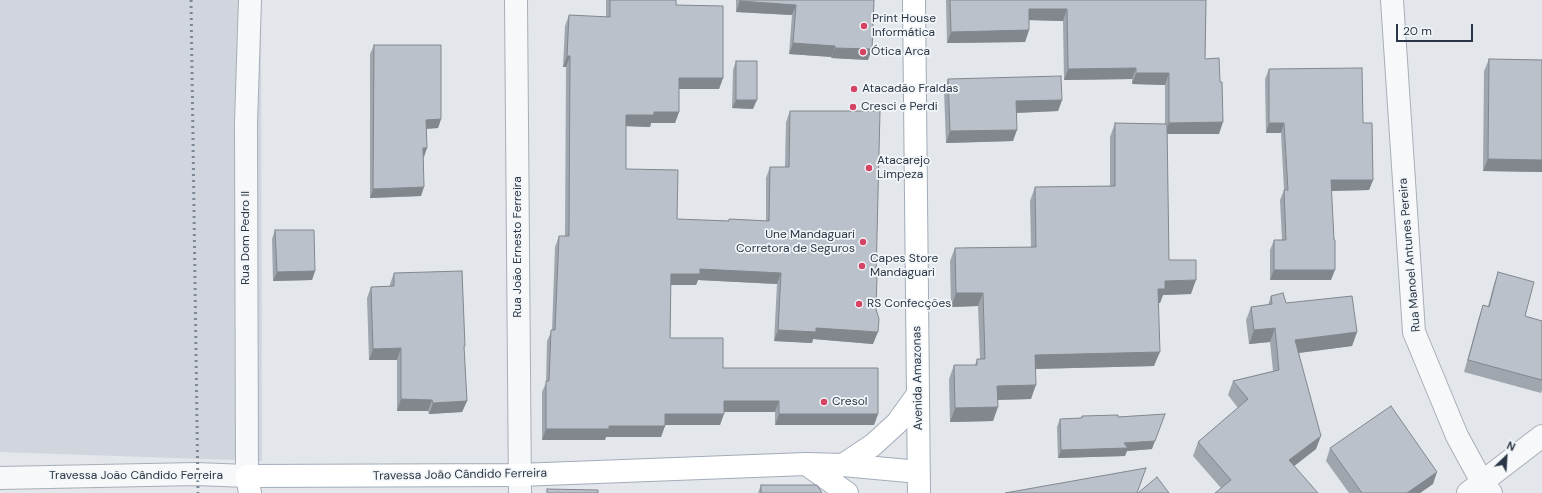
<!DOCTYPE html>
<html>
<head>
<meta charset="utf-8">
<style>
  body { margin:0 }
  #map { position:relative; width:1542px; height:493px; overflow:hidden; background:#e3e7ec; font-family:"DM Sans",sans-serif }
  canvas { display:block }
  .north { position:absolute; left:1486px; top:437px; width:40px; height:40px; -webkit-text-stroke:3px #f3f6f9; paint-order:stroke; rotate:25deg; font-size:11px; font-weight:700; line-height:16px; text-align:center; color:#2a3645 }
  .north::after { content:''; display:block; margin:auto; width:14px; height:18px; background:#2a3645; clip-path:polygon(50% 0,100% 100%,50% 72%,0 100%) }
  .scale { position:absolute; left:1396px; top:24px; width:77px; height:18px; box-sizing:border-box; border:2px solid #2a3645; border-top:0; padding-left:5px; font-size:12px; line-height:14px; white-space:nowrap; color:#2a3645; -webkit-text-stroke:3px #f3f6f9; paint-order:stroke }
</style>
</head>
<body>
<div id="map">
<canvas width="1542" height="493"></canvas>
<div class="north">N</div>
<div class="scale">20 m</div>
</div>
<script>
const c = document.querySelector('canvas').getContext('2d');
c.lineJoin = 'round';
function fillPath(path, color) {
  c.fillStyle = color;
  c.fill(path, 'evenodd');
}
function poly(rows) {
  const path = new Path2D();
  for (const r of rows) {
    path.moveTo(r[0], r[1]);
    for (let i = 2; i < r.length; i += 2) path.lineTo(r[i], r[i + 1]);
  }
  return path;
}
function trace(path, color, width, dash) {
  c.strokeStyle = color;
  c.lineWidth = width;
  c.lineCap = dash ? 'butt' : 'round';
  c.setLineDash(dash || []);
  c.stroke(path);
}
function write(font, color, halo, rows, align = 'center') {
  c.font = font + ' "DM Sans",sans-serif';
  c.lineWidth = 3.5;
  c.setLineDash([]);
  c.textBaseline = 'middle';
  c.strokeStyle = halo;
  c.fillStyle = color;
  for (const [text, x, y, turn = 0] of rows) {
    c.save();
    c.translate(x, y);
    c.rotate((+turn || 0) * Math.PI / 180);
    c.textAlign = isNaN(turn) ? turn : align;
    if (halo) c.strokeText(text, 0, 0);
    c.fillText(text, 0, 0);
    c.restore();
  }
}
fillPath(poly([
  [0,0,261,0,262,461,0,452]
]), '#d1d6de');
const minor = poly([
  [516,0,520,493],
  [1392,0,1414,332,1457,436,1482,482,1491,493],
  [0,478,196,474,247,476,246,123,250,0],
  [1468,493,1542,436]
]);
const major = poly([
  [914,0,919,493],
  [806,464,847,493],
  [843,465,873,445,897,423,918,394],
  [250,493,247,476,519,475,806,464,843,465,919,472]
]);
trace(minor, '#a8aeb7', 24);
trace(major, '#a2acb8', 24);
trace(minor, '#f6f8fa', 22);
trace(major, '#fff', 22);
trace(poly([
  [191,0,198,493]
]), '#7c8896', 3, [2, 4]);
fillPath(poly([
  [606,0,676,0,676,5,723,78,719,89,679,89,679,112,675,123,651,123,650,127,626,126,626,169,677,219,729,221,729,219,766,221,766,178,770,167,785,167,786,122,790,111,873,344,813,339,812,343,774,341,777,284,698,280,696,285,671,285,670,338,723,368,878,414,874,425,775,425,775,412,724,412,720,425,665,425,661,437,606,437,605,440,542,440,542,392,546,383,547,341,552,330,555,247,559,236,565,236,566,67,563,67,565,26,569,15,606,17],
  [736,0,874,0,868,60,831,58,832,57,789,54,792,15,736,12],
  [946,0,1206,0,1205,59,1219,134,1167,134,1169,260,1191,294,1163,295,1160,303,1158,303,1154,366,1036,369,1031,399,998,400,993,421,950,422,949,379,954,365,975,365,977,359,980,359,978,306,951,307,950,261,955,248,1031,247,1030,201,1035,187,1110,186,1110,137,1115,123,1165,124,1165,85,1132,84,1132,79,1064,80,1063,21,1029,20,1029,30,1025,42,947,43],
  [374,45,441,119,438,128,426,129,427,148,423,157,421,196,370,198,370,54],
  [1489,59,1542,60,1542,172,1483,171,1484,71],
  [736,61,753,109,732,108,733,70],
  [1269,69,1363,123,1373,180,1369,190,1331,191,1331,280,1270,280,1270,250,1274,240,1282,240,1280,200,1284,190,1281,133,1266,133,1265,79],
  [948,79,1062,100,1058,111,1017,113,1013,141,946,143,944,91],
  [275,230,315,271,312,280,273,281,272,239],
  [1498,272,1525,316,1542,321,1542,390,1541,393,1464,372,1479,317,1483,305,1488,306,1494,284],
  [394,273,464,350,467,401,462,412,429,414,428,411,397,411,397,360,369,360,367,298,371,287,390,286,390,284],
  [1271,296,1286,303,1357,332,1352,346,1299,353,1316,449,1294,466,1221,488,1193,456,1198,442,1238,408,1228,395,1233,381,1273,371,1270,342,1249,344,1246,320,1251,307,1268,305],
  [1082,416,1118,417,1152,449,1127,451,1125,456,1058,458,1057,427,1060,419,1081,418],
  [1330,448,1433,484,1420,493,1349,493,1326,461],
  [761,485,822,493,758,493]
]), '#a0a6ae');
fillPath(poly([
  [740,1,796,5,792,15,736,12],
  [1029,9,1067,9,1063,21,1025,20],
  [1029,30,1025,42,947,43,951,32],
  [793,43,835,46,832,57,789,54],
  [835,48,872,49,868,60,831,58],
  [567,56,570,56,566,67,563,67],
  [1136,68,1132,79,1064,80,1068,69],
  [1136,73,1169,73,1165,85,1132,84],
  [679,78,723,78,719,89,675,89],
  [736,100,757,100,753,109,732,108],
  [1062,100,1058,111,1012,113,1016,101],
  [654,112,679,112,675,123,651,123,650,127,622,126,626,115],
  [441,119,438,128,423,129,426,120],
  [1223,122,1219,134,1165,134,1169,123],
  [1269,123,1284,123,1281,133,1266,133],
  [1017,130,1013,141,946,143,950,131],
  [423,148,427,148,424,157,420,157],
  [1488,159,1542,160,1542,172,1483,171],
  [1331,180,1373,180,1369,190,1327,191],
  [424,187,421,196,370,198,373,189],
  [700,269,781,273,777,284,698,280,696,285,667,285,671,274],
  [1274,270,1335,270,1331,280,1270,280],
  [315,271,312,280,273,281,277,272],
  [1196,280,1191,294,1163,295,1160,303,1153,303,1158,289,1165,281],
  [956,293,983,293,978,306,951,307],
  [816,328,878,332,873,344,813,339,812,343,774,341,778,330],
  [1275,328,1270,342,1249,344,1254,330],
  [1357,332,1352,346,1290,354,1295,340],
  [401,348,397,360,369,360,373,349],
  [1160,352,1154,366,1030,369,1035,355],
  [1036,385,1031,399,992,400,997,386],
  [401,399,432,400,428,411,397,411],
  [467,401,462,412,429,414,433,403],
  [724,401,779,401,775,412,720,412],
  [998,407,993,421,950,422,955,408],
  [665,414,724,414,720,425,661,425],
  [779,414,878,414,874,425,775,425],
  [609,426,665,426,661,437,606,437,605,440,542,440,546,429],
  [1321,436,1316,449,1284,474,1289,460],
  [1155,441,1152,449,1127,451,1125,456,1058,458,1061,450,1124,443],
  [1437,472,1433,484,1420,493,1407,493]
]), '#82878d');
const building = poly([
  [610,0,676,0,676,5,723,6,723,78,679,78,679,112,654,112,654,115,626,115,626,169,678,170,677,219,729,221,729,219,769,221,770,167,789,167,790,111,880,111,876,276,877,276,876,309,879,319,878,332,816,328,816,332,778,330,781,273,700,269,700,274,671,274,670,338,723,338,723,368,878,368,878,414,779,414,779,401,724,401,724,414,665,414,665,426,609,426,609,429,546,429,546,381,549,381,551,330,555,330,559,236,569,236,570,56,567,56,569,15,610,17,610,0],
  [740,0,874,0,872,49,835,48,835,46,793,43,796,5,740,1,740,0],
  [950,0,1206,0,1205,59,1219,58,1220,82,1222,82,1223,122,1169,123,1169,73,1136,73,1136,68,1068,69,1067,9,1029,9,1029,30,951,32,950,0],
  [374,45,441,45,441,119,426,120,427,148,423,148,424,187,373,189,374,45],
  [1489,59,1542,60,1542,160,1488,159,1489,59],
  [736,61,757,61,757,100,736,100,736,61],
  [1362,68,1363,123,1372,123,1373,180,1331,180,1334,240,1335,240,1335,270,1274,270,1274,240,1286,240,1284,190,1288,190,1284,123,1269,123,1269,69,1362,68],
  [1061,76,1062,100,1016,101,1017,130,950,131,948,79,1061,76],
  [1115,123,1167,124,1169,260,1196,260,1196,280,1165,281,1165,289,1158,289,1160,352,1035,355,1036,385,997,386,998,407,955,408,954,365,977,365,977,359,985,359,983,293,956,293,955,248,1036,247,1035,187,1115,186,1115,123],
  [275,230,314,230,315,271,277,272,275,230],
  [462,271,465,346,464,346,467,401,433,403,432,400,401,399,401,348,373,349,371,287,394,286,394,273,462,271],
  [1498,272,1534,282,1525,316,1542,321,1542,380,1468,360,1483,305,1489,307,1498,272],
  [1283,293,1286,303,1352,296,1357,332,1295,340,1321,436,1289,460,1318,493,1215,493,1231,480,1198,442,1248,399,1233,381,1279,370,1275,328,1254,330,1251,307,1272,304,1271,296,1283,293],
  [1391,406,1437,472,1407,493,1362,493,1330,448,1391,406],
  [1165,414,1155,441,1124,443,1128,448,1061,450,1060,419,1082,418,1082,416,1118,415,1118,417,1165,414],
  [1146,468,1137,493,1005,493,1146,468],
  [1157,477,1169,493,1138,493,1157,477],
  [761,485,817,485,822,493,761,493,761,485],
  [547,489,598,490,598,493,547,493,547,489]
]);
fillPath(building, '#bac1ca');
trace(building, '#82878d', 1);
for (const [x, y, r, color] of [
  [864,26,4,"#d54464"],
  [863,52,4,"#d54464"],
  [854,89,4,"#d54464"],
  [853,107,4,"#d54464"],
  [869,168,4,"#d54464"],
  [863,242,4,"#d54464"],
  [862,266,4,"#d54464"],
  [859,304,4,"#d54464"],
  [824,402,4,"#d54464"]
]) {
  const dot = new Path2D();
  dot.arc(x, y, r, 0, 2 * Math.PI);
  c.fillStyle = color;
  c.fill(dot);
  trace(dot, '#f3f6f9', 1.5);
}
write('12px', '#2a3645', '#f3f6f9', [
  ["Print House",872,19],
  ["Informática",872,33],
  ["Ótica Arca",871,52],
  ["Atacadão Fraldas",862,89],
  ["Cresci e Perdi",861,107],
  ["Atacarejo",877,161],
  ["Limpeza",877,175],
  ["Une Mandaguari",855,235,"right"],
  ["Corretora de Seguros",855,249,"right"],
  ["Capes Store",870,259],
  ["Mandaguari",870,273],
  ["RS Confecções",867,304],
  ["Cresol",832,402]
], 'left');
write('12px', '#2a3645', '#f3f6f9', [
  ["Rua Dom Pedro II",246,238,-90],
  ["Rua João Ernesto Ferreira",518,247,-90],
  ["Rua Manoel Antunes Pereira",1410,255,-95],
  ["Avenida Amazonas",918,378,-91],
  ["Travessa João Cândido Ferreira",460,475,-1],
  ["Travessa João Cândido Ferreira",136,476]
]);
</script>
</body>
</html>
